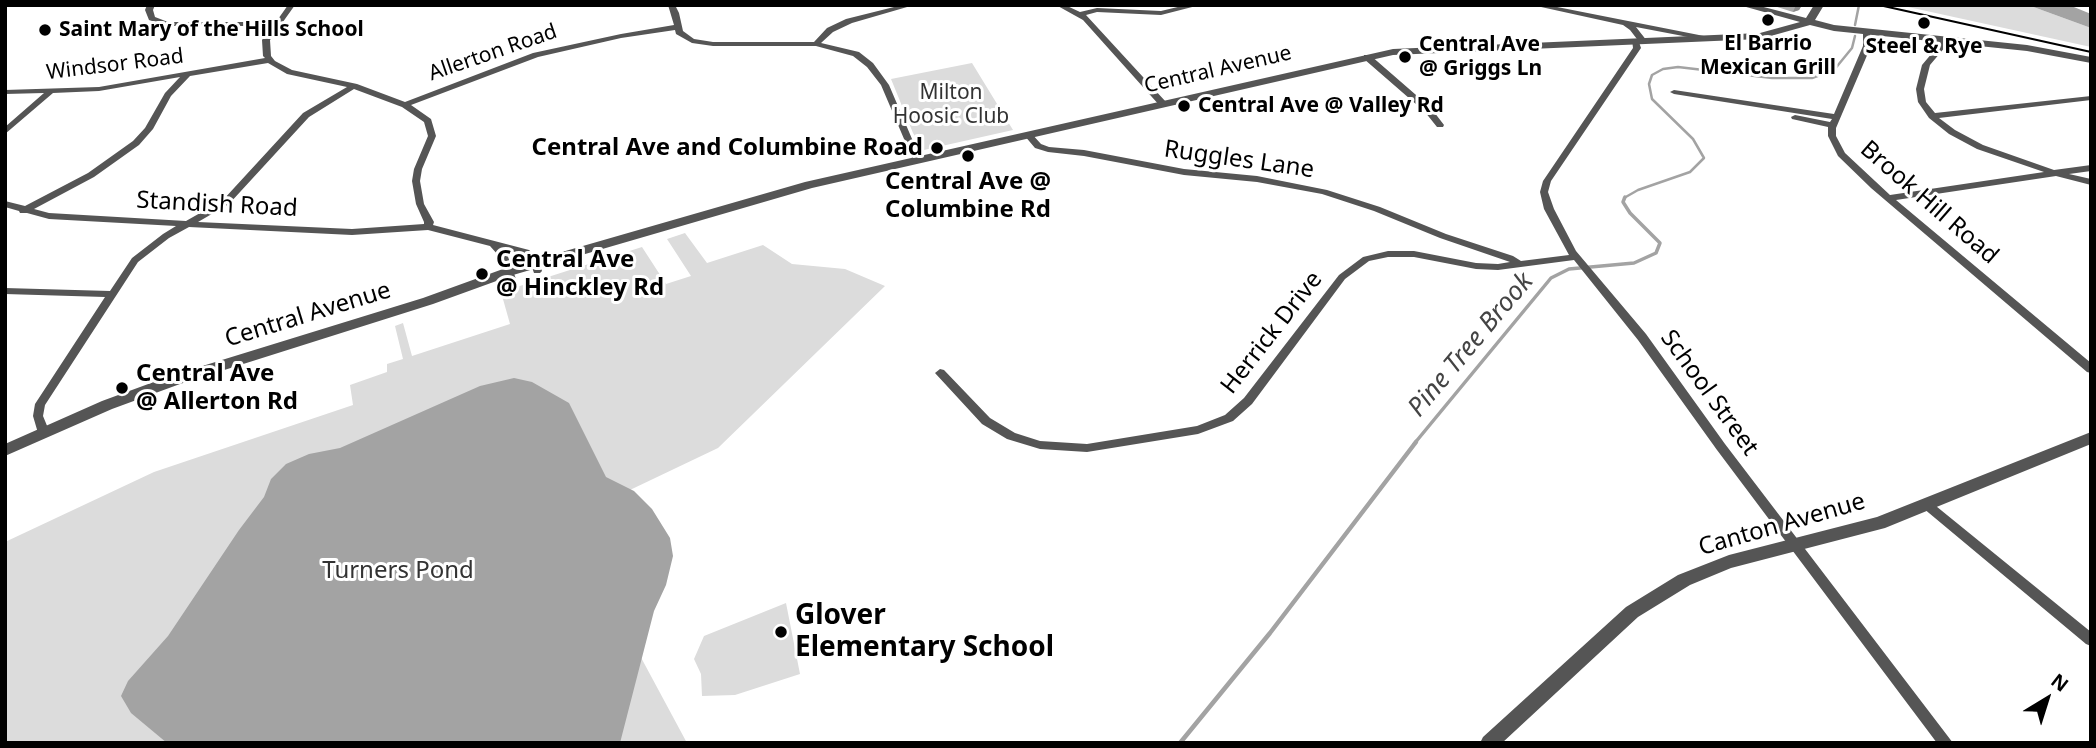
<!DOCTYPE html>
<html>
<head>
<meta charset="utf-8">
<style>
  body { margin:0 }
  #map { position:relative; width:2096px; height:748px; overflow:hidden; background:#fff; font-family:"Noto Sans",sans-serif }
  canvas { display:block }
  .frame { position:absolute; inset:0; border:7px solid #000; pointer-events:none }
  .north { position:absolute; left:2012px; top:664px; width:70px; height:70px; -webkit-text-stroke:5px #fff; paint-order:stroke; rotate:38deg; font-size:19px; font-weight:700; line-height:28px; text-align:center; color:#000 }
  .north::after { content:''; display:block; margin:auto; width:24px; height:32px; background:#000; clip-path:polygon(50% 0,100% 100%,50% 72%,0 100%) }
</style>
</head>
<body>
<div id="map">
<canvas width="2096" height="748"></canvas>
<div class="frame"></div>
<div class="north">N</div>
</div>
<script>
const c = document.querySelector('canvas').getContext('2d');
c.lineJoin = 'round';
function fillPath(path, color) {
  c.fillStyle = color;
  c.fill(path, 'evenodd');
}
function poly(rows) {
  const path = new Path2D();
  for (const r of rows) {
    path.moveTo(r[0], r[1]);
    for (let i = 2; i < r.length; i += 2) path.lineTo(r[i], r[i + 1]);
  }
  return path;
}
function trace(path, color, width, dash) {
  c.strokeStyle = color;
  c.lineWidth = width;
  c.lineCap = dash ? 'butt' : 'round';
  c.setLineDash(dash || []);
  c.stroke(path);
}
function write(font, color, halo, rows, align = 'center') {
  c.font = font + ' "Noto Sans",sans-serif';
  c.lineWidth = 6;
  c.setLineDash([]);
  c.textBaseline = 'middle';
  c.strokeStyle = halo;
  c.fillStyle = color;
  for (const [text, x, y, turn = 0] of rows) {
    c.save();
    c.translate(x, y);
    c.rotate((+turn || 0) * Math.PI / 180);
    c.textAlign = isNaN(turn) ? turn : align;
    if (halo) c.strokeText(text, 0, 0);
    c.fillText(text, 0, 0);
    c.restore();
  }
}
fillPath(poly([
  [1899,5,2028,5,2091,28,2091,47],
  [972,63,1013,130,924,150,913,133,891,79],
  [685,233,707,263,763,245,792,264,845,269,885,286,718,448,567,520,687,743,5,743,5,542,154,472,353,405,350,385,387,372,387,364,403,359,395,326,403,323,412,356,510,324,501,292,642,247,666,284,691,276,667,239],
  [786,603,800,674,735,695,702,696,701,674,694,659,704,636]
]), '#dcdcdc');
fillPath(poly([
  [2028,5,2069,5,2091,14,2091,28],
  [514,378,532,382,569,403,606,477,634,491,652,509,670,538,673,556,666,585,654,611,620,743,167,743,131,713,121,696,128,681,168,636,239,530,264,497,271,479,286,464,309,454,340,448,480,386]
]), '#a3a3a3');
trace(poly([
  [1855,25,1859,5],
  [1624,198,1638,190,1690,172,1704,158,1693,139,1652,99,1649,84,1652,75,1663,69,1678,67,1772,78,1812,78,1834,70,1852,48,1855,36]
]), '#a3a3a3', 2.5);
trace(poly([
  [1414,444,1551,278,1569,269,1634,263,1656,253,1660,243,1630,213,1623,202,1625,197]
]), '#a3a3a3', 3.5);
trace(poly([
  [1180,743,1270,633,1416,442]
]), '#a3a3a3', 4.5);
fillPath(poly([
  [147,5,155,5,153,10,155,17,168,22,276,22,288,5,295,5,270,40,271,56,275,61,292,70,357,84,405,102,533,53,621,34,674,25,668,5,675,5,679,13,683,31,694,39,713,42,814,42,827,28,846,19,902,5,914,5,852,23,833,32,821,43,859,52,873,63,889,85,921,160,917,163,913,160,881,85,867,67,853,56,816,46,713,46,692,43,676,34,675,30,621,38,538,57,411,105,431,119,436,136,422,169,420,181,424,204,434,222,433,225,529,250,538,258,542,271,540,273,534,273,529,259,523,254,503,249,507,254,516,279,514,281,508,281,498,255,490,246,428,230,352,235,189,227,169,238,138,262,45,405,43,416,50,433,48,436,44,437,40,436,38,433,33,416,35,404,105,297,5,294,5,288,110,291,132,258,163,234,176,226,49,219,27,213,20,213,19,211,5,207,5,201,25,206,88,173,133,141,145,128,165,93,180,77,99,91,53,93,5,134,5,127,44,93,5,94,5,90,99,87,265,58,263,56,262,40,272,26,167,26,149,20,145,10,147,5],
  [268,63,287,74,347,87,303,113,223,200,186,221,49,213,34,209,94,177,139,145,153,129,171,96,190,76,268,63],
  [354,89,402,107,424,122,428,136,414,169,412,181,416,204,424,222,424,224,352,229,198,222,229,204,309,117,354,89],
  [1056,5,1065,5,1080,12,1097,8,1161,11,1186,5,1200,5,1161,15,1097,12,1086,15,1166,102,1166,106,1160,106,1083,20,1056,5],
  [1532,5,1547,5,1704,36,1708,38,1704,40,1636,27,1647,41,1643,43,1640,43,1630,30,1623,25,1532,5],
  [1863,29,1870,31,1871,46,1836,128,1836,136,1845,153,1890,195,2044,172,1977,149,1949,134,1929,118,1918,102,1916,89,1922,65,1938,46,1937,37,1943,37,1946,46,1930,65,1924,89,1926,102,1935,113,2091,96,2091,100,1939,118,1955,130,1983,145,2054,170,2091,165,2091,171,2069,174,2091,179,2091,185,2056,176,1896,200,2091,363,2091,373,2087,372,1871,188,1838,156,1828,136,1828,127,1792,119,1791,117,1795,115,1830,122,1832,119,1674,94,1670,92,1674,90,1834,114,1863,46,1863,29],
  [1632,39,1638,39,1641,48,1551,181,1548,192,1554,209,1576,251,1646,334,1725,444,1953,743,1937,743,1717,450,1638,340,1574,260,1498,270,1476,269,1414,257,1388,257,1369,261,1345,279,1252,404,1233,421,1198,434,1087,452,1040,449,1007,439,982,424,935,373,940,369,944,370,990,418,1015,433,1040,441,1087,444,1197,426,1225,415,1244,398,1339,275,1363,257,1388,251,1414,251,1476,263,1498,264,1510,262,1440,238,1374,211,1322,194,1257,182,1184,175,1084,156,1048,152,1035,148,1024,135,1025,133,1031,133,1041,144,1049,147,1084,150,1184,169,1257,176,1327,190,1380,207,1446,234,1513,256,1521,261,1569,255,1544,209,1540,192,1543,181,1633,48,1632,39],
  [1364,55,1370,55,1431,108,1444,125,1443,127,1437,127,1425,112,1364,59,1364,55],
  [1927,500,1931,502,2091,632,2091,646,2086,644,1923,508,1921,505,1923,502,1927,500]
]), '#555');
fillPath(poly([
  [1739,5,1756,5,1806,18,1814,5,1824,5,1815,20,1834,25,2027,45,2091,57,2091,63,2027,51,1834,31,1810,25,1760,39,1393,55,812,188,513,275,433,304,180,384,112,409,5,456,5,444,102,401,170,376,423,298,503,269,805,182,1393,49,1760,33,1800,22,1739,5],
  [2091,432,2091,444,1885,528,1731,568,1690,585,1638,617,1502,743,1480,743,1483,737,1626,607,1678,575,1729,555,1877,517,2091,432]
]), '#555');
trace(poly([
  [1879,5,2091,52]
]), '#000', 2);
fillPath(poly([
  [1771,5,1802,5,1799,10,1793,12]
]), '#a9a9a9');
fillPath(poly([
  [1796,5,1802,5,1799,10,1793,12]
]), '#898989');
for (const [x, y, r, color] of [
  [1768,20,7,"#000"],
  [1924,23,7,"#000"],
  [45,30,7,"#000"],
  [1405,57,7,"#000"],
  [1184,106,7,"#000"],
  [937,148,7,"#000"],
  [968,156,7,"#000"],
  [482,274,7,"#000"],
  [122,388,7,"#000"],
  [781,632,7,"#000"]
]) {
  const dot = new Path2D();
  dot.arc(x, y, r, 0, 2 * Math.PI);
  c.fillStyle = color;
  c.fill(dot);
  trace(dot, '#fff', 2.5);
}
write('bold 21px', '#000', '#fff', [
  ["Saint Mary of the Hills School",59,30],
  ["El Barrio",1768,44,"center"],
  ["Mexican Grill",1768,68,"center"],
  ["Central Ave",1419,45],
  ["@ Griggs Ln",1419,69],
  ["Steel & Rye",1924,47,"center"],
  ["Central Ave @ Valley Rd",1198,106]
], 'left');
write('21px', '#000', '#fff', [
  ["Allerton Road",493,53,-19],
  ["Windsor Road",115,65,-7],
  ["Central Avenue",1218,70,-13]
]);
write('21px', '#333', '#fff', [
  ["Milton",951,93],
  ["Hoosic Club",951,117]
]);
write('bold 24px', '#000', '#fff', [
  ["Central Ave and Columbine Road",923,148,"right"],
  ["Central Ave @",968,182,"center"],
  ["Columbine Rd",968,210,"center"],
  ["Central Ave",496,260],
  ["@ Hinckley Rd",496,288],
  ["Central Ave",136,374],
  ["@ Allerton Rd",136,402]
], 'left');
write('24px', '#000', '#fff', [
  ["Ruggles Lane",1239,160,8],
  ["Brook Hill Road",1929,203,41],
  ["Standish Road",217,205,3],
  ["Central Avenue",308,315,-17],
  ["Herrick Drive",1272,333,-52],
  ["School Street",1709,393,54],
  ["Canton Avenue",1782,525,-16]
]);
write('24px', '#333', '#fff', [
  ["Turners Pond",398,571]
]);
write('italic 26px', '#444', '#fff', [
  ["Pine Tree Brook",1471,345,-50]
]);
write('bold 28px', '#000', '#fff', [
  ["Glover",795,616],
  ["Elementary School",795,648]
], 'left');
</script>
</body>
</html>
